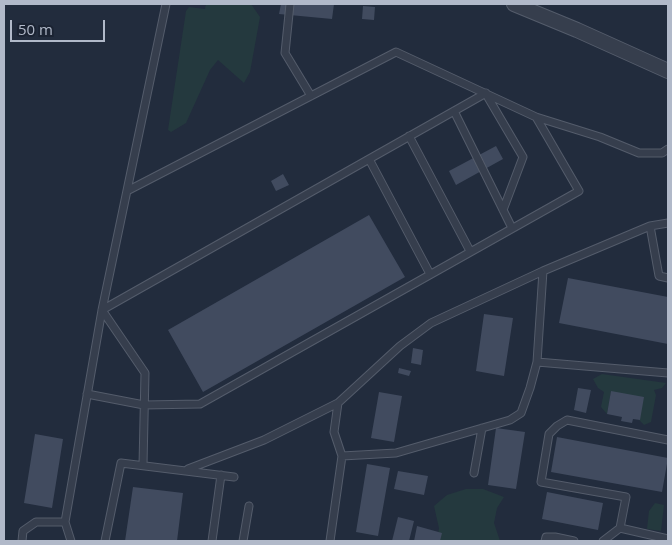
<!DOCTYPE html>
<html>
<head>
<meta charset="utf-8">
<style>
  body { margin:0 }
  #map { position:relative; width:672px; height:545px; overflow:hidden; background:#222c3d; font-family:"Open Sans",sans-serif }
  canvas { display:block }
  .frame { position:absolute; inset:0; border:5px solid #b1b9c9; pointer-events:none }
  .scale { position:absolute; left:10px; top:20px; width:95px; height:22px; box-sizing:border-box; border:2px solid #b1b9c9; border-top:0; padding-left:6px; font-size:15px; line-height:18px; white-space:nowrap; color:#b1b9c9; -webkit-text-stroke:4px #1b2332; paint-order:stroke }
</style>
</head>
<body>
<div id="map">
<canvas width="672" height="545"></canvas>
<div class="frame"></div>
<div class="scale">50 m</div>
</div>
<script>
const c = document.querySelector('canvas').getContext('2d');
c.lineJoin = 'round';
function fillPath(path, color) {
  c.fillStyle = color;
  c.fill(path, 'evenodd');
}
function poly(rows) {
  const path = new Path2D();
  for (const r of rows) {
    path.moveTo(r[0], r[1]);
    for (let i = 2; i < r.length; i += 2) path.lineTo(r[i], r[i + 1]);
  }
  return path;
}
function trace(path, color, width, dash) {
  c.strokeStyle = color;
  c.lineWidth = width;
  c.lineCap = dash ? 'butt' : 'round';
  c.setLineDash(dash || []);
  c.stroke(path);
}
fillPath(poly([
  [206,4,251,4,260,17,250,72,244,83,218,60,210,70,186,123,171,132,168,130,186,11,189,7,205,9],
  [602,374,666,383,662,388,654,390,656,395,651,422,644,425,611,391,607,414,601,407,604,392,598,388,593,379],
  [466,489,483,489,504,497,497,508,494,523,500,541,437,541,439,528,434,506,447,495],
  [655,503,664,505,661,531,647,529,649,511]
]), '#24393e');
fillPath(poly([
  [281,4,334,4,332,19,279,14],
  [363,6,375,7,374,20,362,19],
  [496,146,503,159,456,185,449,171],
  [283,174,289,185,276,191,271,181],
  [369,215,405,277,203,392,168,330],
  [568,278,668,297,668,344,559,323],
  [484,314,513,318,504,376,476,371],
  [413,348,423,350,421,365,411,363],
  [399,368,411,371,409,376,398,373],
  [578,388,591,390,586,413,574,410],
  [611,391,644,397,640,420,633,419,632,423,621,421,622,417,607,414],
  [379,392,402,396,394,442,371,438],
  [496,428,525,432,516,489,488,485],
  [35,434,63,439,52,508,24,503],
  [557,437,668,458,662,492,551,472],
  [367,464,390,468,378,536,356,532],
  [398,471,428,476,424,495,394,489],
  [133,487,183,493,177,541,125,541],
  [547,492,603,503,598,530,542,519],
  [398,517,414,521,409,541,392,541],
  [417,526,442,533,440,541,414,541]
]), '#414b5f');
const service = poly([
  [290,4,285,53,311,96],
  [486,94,523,157,503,210],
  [454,111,512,228],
  [536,117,600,137,639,153,662,153,668,149],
  [409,136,470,251],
  [369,159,430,274],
  [650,226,659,276,668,278],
  [537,362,668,373],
  [87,394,144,405,200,404,579,191,536,117,396,52,127,191],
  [342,456,396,453,510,420,521,413,530,388,537,362,543,271],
  [143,465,145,373,102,310,486,93],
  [188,469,264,440,338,403],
  [474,473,482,428],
  [620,528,668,539],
  [22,541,23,531,36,522,65,522],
  [71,541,65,522,102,310,166,4],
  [105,541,121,463,234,477],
  [212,541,221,475],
  [243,541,249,506],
  [330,541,342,456,334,432,338,403,400,346,431,323,543,271,650,226,668,223],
  [545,541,546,537,555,537,574,541],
  [603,541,620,528,626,497,541,482,549,434,557,426,567,420,668,440]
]);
const minor = poly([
  [514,4,577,30,668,71]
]);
trace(service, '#545c6b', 9);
trace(minor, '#545c6b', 16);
trace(service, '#363e4d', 7);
trace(minor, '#363e4d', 14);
</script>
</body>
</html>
